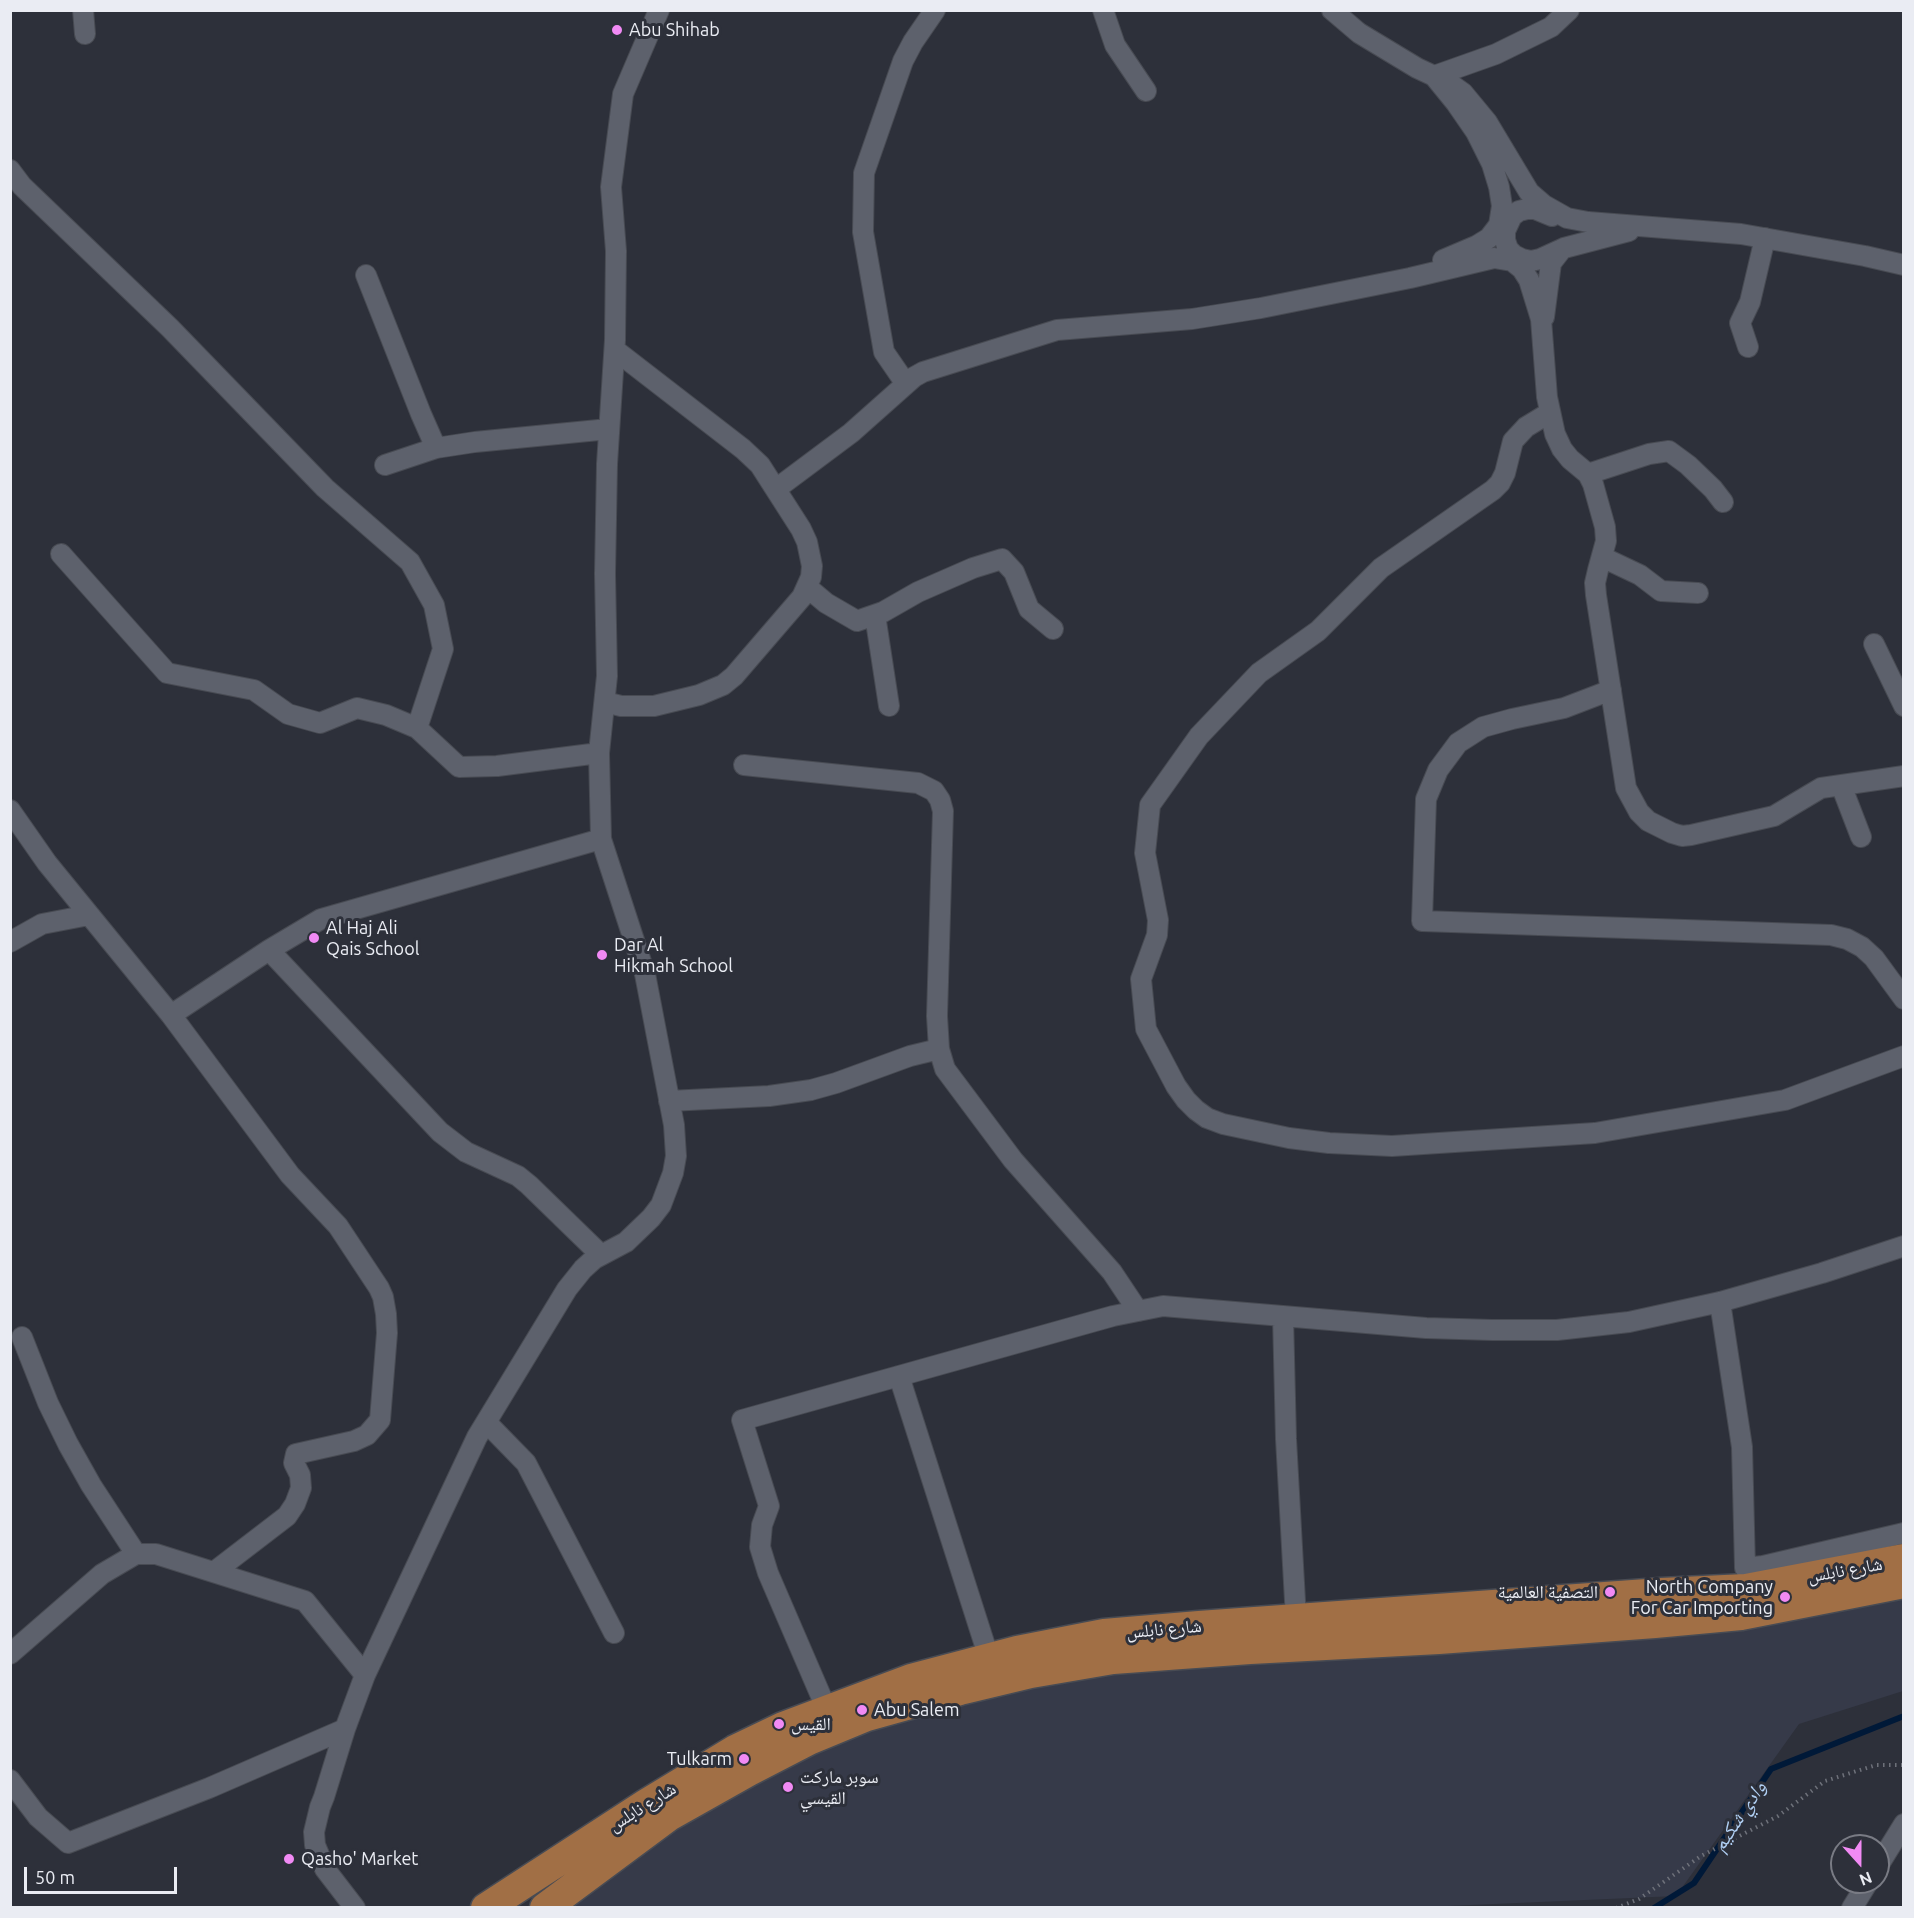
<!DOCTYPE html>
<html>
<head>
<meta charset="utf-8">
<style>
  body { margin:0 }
  #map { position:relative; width:1914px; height:1918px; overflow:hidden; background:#2d303a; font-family:Ubuntu,sans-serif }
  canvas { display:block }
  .frame { position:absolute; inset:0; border:12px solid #eaecf3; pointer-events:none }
  .north { position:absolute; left:1830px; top:1834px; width:60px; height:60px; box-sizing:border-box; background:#2d303a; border:2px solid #797b84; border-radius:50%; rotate:159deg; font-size:16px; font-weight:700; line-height:24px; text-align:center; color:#eaecf3 }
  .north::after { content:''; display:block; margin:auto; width:21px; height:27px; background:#f18af4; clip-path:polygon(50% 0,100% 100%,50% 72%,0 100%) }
  .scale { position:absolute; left:24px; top:1867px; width:153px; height:27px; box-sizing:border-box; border:3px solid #eaecf3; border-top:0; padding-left:8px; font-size:18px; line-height:21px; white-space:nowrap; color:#eaecf3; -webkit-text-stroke:4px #2d303a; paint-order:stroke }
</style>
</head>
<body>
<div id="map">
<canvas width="1914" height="1918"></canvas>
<div class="frame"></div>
<div class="north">N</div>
<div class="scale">50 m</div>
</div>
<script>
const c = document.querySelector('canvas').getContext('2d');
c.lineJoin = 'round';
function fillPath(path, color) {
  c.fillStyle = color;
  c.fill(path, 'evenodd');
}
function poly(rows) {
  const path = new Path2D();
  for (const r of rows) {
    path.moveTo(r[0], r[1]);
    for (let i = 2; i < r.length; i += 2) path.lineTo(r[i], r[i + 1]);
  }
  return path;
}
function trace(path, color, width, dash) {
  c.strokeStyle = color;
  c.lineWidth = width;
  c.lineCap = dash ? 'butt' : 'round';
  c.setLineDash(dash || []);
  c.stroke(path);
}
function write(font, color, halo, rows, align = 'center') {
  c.font = font + ' Ubuntu,"Noto Naskh Arabic",sans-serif';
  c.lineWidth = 6;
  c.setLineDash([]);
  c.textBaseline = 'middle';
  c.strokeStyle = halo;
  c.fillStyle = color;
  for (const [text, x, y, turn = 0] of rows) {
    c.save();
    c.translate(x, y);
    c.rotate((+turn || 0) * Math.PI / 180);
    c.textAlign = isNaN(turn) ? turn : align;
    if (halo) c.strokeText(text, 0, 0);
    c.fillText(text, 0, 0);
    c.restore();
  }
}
fillPath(poly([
  [1903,1554,1903,1691,1799,1724,1676,1896,1403,1908,552,1908,859,1716,1240,1644,1617,1611]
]), '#363a49');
trace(poly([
  [1654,1908,1694,1883,1771,1769,1904,1716]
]), '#001938', 6);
const street = poly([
  [83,10,85,34],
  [1103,10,1115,45,1146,91],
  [1332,10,1359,33,1417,68,1449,83,1463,93,1487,122,1529,192,1544,205,1567,218,1588,222,1741,234,1865,256,1904,265],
  [10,170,22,186,170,328,325,488,410,562,434,605,443,649,417,728],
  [1552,216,1535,209,1527,209,1519,211,1512,216,1505,231,1505,240,1508,249,1514,255,1522,259,1531,261,1540,259,1564,248,1629,231],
  [1443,260,1476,246,1489,238,1499,225,1502,206,1499,187,1492,164,1476,132,1456,103,1434,76,1496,54,1551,27,1569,10],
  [366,275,421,414,436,448],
  [1544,317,1551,263,1562,249],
  [1748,347,1740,323,1750,302,1765,238],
  [906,384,884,352,863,232,864,173,903,61,913,42,935,10],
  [1549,413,1526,427,1513,441,1505,473,1500,483,1493,490,1381,568,1318,631,1259,673,1199,736,1150,805,1145,853,1158,920,1157,935,1141,979,1146,1029,1176,1086,1186,1100,1196,1110,1207,1118,1223,1124,1289,1138,1329,1143,1392,1146,1595,1133,1785,1100,1904,1056],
  [385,465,436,448,475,442,609,429],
  [1588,474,1649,454,1669,451,1688,465,1713,489,1723,502],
  [776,489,851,433,914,377,923,372,1057,330,1192,319,1261,308,1410,278,1494,258,1512,261,1522,269,1529,280,1541,319,1547,397,1555,434,1562,449,1570,459,1588,474,1593,484,1605,527,1606,541,1598,570,1595,583,1596,595,1626,788,1639,812,1648,821,1672,833,1682,836,1691,835,1774,816,1821,788,1904,776],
  [61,554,167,673,254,690,288,714,320,723,357,708,386,715,417,728,459,767,497,766,599,753],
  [1602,557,1640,575,1661,591,1698,593],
  [807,587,826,603,857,621,883,612,918,592,973,568,1002,559,1014,572,1029,609,1053,629],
  [875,615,889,706],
  [1874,644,1904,706],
  [1611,690,1564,708,1512,719,1483,727,1458,743,1438,770,1426,799,1422,921,1831,935,1847,939,1862,947,1874,958,1904,999],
  [605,702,621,706,654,706,699,695,723,685,734,676,802,597,811,577,812,566,807,542,801,529,760,465,743,449,615,350],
  [744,765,918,783,934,791,940,800,943,811,937,1016,939,1049,945,1069,1013,1160,1112,1272,1138,1311],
  [1841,785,1861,837],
  [10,810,47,863,171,1015,290,1175,338,1226,379,1288,383,1297,386,1314,387,1333,380,1420,367,1435,354,1441,296,1454,294,1463,300,1475,301,1488,295,1504,287,1516,214,1572],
  [10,942,42,924,89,915],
  [269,950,440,1132,466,1152,518,1176,529,1185,601,1255],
  [171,1015,269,950,321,919,601,839],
  [669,1101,769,1096,811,1090,836,1083,910,1056,939,1049],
  [1720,1302,1742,1447,1745,1568,1763,1566,1904,1533],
  [1283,1316,1286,1439,1296,1619],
  [22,1337,48,1403,68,1444,91,1485,136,1554],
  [899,1376,989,1658],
  [486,1422,526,1463,614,1633],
  [10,1654,102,1574,136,1554,156,1554,305,1601,365,1675],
  [827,1710,768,1573,760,1547,762,1525,769,1506,742,1420,1113,1316,1163,1306,1426,1328,1492,1330,1557,1330,1629,1322,1720,1302,1822,1273,1904,1246],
  [10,1780,38,1817,68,1843,209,1788,345,1729],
  [1878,1866,1904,1824],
  [355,1908,325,1869,315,1845,314,1832,320,1807,324,1797,345,1729,365,1675,477,1437,567,1289,583,1269,594,1259,626,1242,651,1218,661,1205,673,1173,676,1156,674,1125,645,974,601,839,599,753,607,676,605,574,607,464,615,340,616,251,611,187,623,94,659,10],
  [1852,1908,1868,1882]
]);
const primary = poly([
  [486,1908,646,1804,735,1750,783,1727,911,1679,1017,1651,1104,1634,1199,1626,1661,1593,1746,1589,1904,1559],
  [545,1908,669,1816,749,1771,809,1740,867,1716,960,1690,1031,1673,1113,1659,1250,1649,1439,1639,1655,1623,1741,1615,1904,1583]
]);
trace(street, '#484b53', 22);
trace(primary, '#484b53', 33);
trace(poly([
  [1616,1908,1639,1899,1701,1856,1778,1816,1825,1781,1876,1765,1904,1765]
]), '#6e717a', 4, [1.5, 4.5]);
trace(street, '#5d616c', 20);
trace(primary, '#a16f45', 30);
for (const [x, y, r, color] of [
  [617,30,6,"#f18af4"],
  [314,938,6,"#f18af4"],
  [602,955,6,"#f18af4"],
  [1610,1592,6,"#f18af4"],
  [1785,1597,6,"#f18af4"],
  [862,1710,6,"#f18af4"],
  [779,1724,6,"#f18af4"],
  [744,1759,6,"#f18af4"],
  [788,1787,6,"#f18af4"],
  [289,1859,6,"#f18af4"]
]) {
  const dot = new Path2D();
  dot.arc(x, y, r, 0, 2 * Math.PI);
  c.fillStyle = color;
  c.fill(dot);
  trace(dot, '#2d303a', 2);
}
write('18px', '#eaecf3', '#2d303a', [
  ["Abu Shihab",629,30],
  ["Al Haj Ali",326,928],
  ["Qais School",326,949],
  ["Dar Al",614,945],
  ["Hikmah School",614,966],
  ["North Company",1773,1587,"right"],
  ["For Car Importing",1773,1608,"right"],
  ["التصفية العالمية",1598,1592,"right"],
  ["Abu Salem",874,1710],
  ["القيس",791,1724],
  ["Tulkarm",732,1759,"right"],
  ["سوبر ماركت",800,1777],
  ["القيسي",800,1798],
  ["Qasho' Market",301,1859]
], 'left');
write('18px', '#eaecf3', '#2d303a', [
  ["شارع نابلس",1845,1570,-10],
  ["شارع نابلس",1164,1629,-5],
  ["شارع نابلس",642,1807,-32]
]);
write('italic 20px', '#b0cff3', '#2d303a', [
  ["وادي شكيم",1739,1816,-56]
]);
</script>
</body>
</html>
